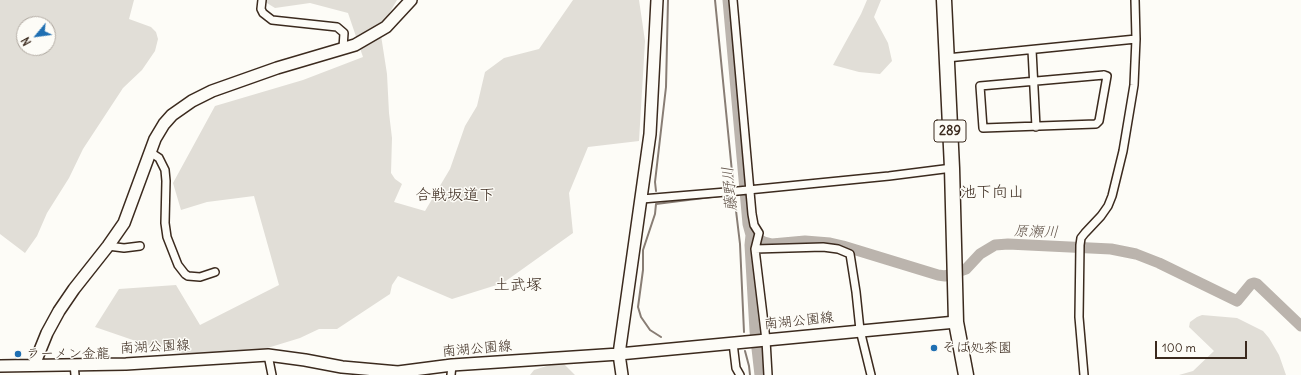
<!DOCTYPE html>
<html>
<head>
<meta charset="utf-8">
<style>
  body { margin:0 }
  #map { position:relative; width:1301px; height:375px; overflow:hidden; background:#fdfcf7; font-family:Delius,sans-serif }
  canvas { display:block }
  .north { position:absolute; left:16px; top:16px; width:40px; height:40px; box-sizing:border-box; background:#fdfcf7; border:1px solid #afa8a0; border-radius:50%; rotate:241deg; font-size:11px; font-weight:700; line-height:16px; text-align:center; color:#3b2a1e }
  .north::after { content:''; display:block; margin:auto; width:14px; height:18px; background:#1f6fb2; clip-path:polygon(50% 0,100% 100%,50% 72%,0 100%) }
  .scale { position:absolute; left:1155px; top:341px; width:92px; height:18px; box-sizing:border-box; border:2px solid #3b2a1e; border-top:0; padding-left:5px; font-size:12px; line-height:14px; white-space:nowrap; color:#3b2a1e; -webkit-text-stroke:3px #fdfcf7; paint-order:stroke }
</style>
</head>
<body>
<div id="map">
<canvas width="1301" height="375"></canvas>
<div class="north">N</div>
<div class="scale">100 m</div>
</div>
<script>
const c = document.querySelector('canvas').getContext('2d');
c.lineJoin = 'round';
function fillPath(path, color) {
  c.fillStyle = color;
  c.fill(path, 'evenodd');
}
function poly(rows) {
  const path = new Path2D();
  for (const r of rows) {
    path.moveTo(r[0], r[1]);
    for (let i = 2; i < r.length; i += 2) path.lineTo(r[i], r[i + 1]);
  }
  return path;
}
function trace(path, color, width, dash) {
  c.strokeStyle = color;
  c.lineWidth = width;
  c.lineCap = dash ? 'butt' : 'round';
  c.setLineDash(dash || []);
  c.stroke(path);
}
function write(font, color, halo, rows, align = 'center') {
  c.font = font + ' Delius,"Klee One",sans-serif';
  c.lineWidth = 3;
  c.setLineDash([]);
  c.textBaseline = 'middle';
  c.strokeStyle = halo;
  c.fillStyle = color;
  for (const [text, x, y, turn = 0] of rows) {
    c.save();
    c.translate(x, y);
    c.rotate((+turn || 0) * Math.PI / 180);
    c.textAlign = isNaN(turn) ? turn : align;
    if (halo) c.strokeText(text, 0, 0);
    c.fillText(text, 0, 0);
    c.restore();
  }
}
fillPath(poly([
  [0,0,134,0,129,19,151,27,156,32,158,39,155,51,142,70,123,88,83,149,69,178,47,213,37,236,25,253,0,234],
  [24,24,48,24,48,48,24,48],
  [262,0,397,0,380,29,387,74,389,113,392,138,391,173,395,179,402,184,394,202,425,211,450,169,465,126,477,106,485,72,504,58,539,49,573,0,639,0,645,41,639,141,588,147,569,193,573,233,503,283,452,299,398,276,392,285,390,294,337,329,319,329,300,338,238,357,218,359,159,349,95,327,119,289,176,285,200,325,279,285,254,196,207,202,181,210,173,183,215,106,303,80,363,57,348,13,310,3,275,8],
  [867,0,881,0,874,17,888,43,892,61,880,74,859,72,833,65,861,14],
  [1202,315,1237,318,1263,331,1269,338,1279,355,1286,375,1179,375,1193,371,1214,351,1189,327,1190,322,1197,317],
  [563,363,575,375,530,375,534,370,550,365]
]), '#e1ded7');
trace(poly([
  [715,0,733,182],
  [656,191,655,182,666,87,668,0],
  [734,194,740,244,744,332],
  [661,337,650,330,641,317,638,307,643,270,643,250,655,214,656,204,720,196],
  [745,351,749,366,750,375]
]), '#887d74', 2);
trace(poly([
  [728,0,748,224,751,235,750,245,755,331,760,375],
  [751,235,764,242,772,244,805,241,830,243,843,246,938,275,945,276,966,269,980,254,995,245,1008,244,1111,249,1136,254,1159,263,1237,301,1251,284,1254,283,1257,284,1301,326]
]), '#bbb4ad', 11);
const street = poly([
  [262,0,261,9,263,13,272,20,337,27,344,33,343,48],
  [733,0,752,214,754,225,759,233,755,249,766,340,768,375],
  [1032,50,1036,127],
  [947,58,1136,39],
  [1104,75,1107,76,1099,121,1096,124,983,128,980,86,1104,75],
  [150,152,159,158,165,170,166,181,165,223,167,237,178,265,185,274,188,276,200,277,215,272],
  [642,199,738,191,889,176,952,168],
  [108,246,124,248,140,246],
  [755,249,823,247,838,249,850,254,856,292,860,330,871,375],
  [733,343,736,368,740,375],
  [268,355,272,375],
  [74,364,75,375],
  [451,375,452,365],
  [1084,375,1079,317,1080,245,1081,238,1085,233,1101,216,1108,206,1112,196,1123,151,1134,85,1136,39,1135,0]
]);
const secondary = poly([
  [34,365,47,333,59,311,74,289,108,246,124,223,155,139,164,124,172,115,192,101,212,91,277,68,355,45,386,27,411,0],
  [0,366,126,364,268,355,305,360,342,367,398,372,452,365,619,354,956,322],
  [622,375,619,354,650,134,657,0]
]);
const highway = poly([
  [944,0,952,168,956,322,966,375]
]);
trace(street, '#3b2a1e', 10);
trace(secondary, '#3b2a1e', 14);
trace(highway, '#3b2a1e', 17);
trace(street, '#fdfcf7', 7);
trace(secondary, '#fdfcf7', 11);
trace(highway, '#fdfcf7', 14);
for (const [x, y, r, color] of [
  [934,348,4,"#1f6fb2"],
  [18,354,4,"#1f6fb2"]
]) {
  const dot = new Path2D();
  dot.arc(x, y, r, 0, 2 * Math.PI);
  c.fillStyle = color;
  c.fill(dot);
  trace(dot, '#fdfcf7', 1.5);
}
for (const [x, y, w] of [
  [950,131,32]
]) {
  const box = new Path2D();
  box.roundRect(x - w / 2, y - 11, w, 22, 3);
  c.fillStyle = '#fdfcf7';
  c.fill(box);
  trace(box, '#3b2a1e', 1);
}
write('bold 13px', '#3b2a1e', null, [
  ["289",950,131]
]);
write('14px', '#3b2a1e', '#fdfcf7', [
  ["南湖公園線",799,321,-6],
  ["南湖公園線",155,347,-3],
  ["南湖公園線",477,349,-5]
]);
write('14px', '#3b2a1e', '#fdfcf7', [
  ["そば処茶園",942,348],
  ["ラーメン金龍",26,354]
], 'left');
write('italic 15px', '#615349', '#fdfcf7', [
  ["藤野川",730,189,-95],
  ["原瀬川",1036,232,2]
]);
write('16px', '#3b2a1e', '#fdfcf7', [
  ["池下向山",992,192],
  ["合戦坂道下",455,195],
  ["土武塚",518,285]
]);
</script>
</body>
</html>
